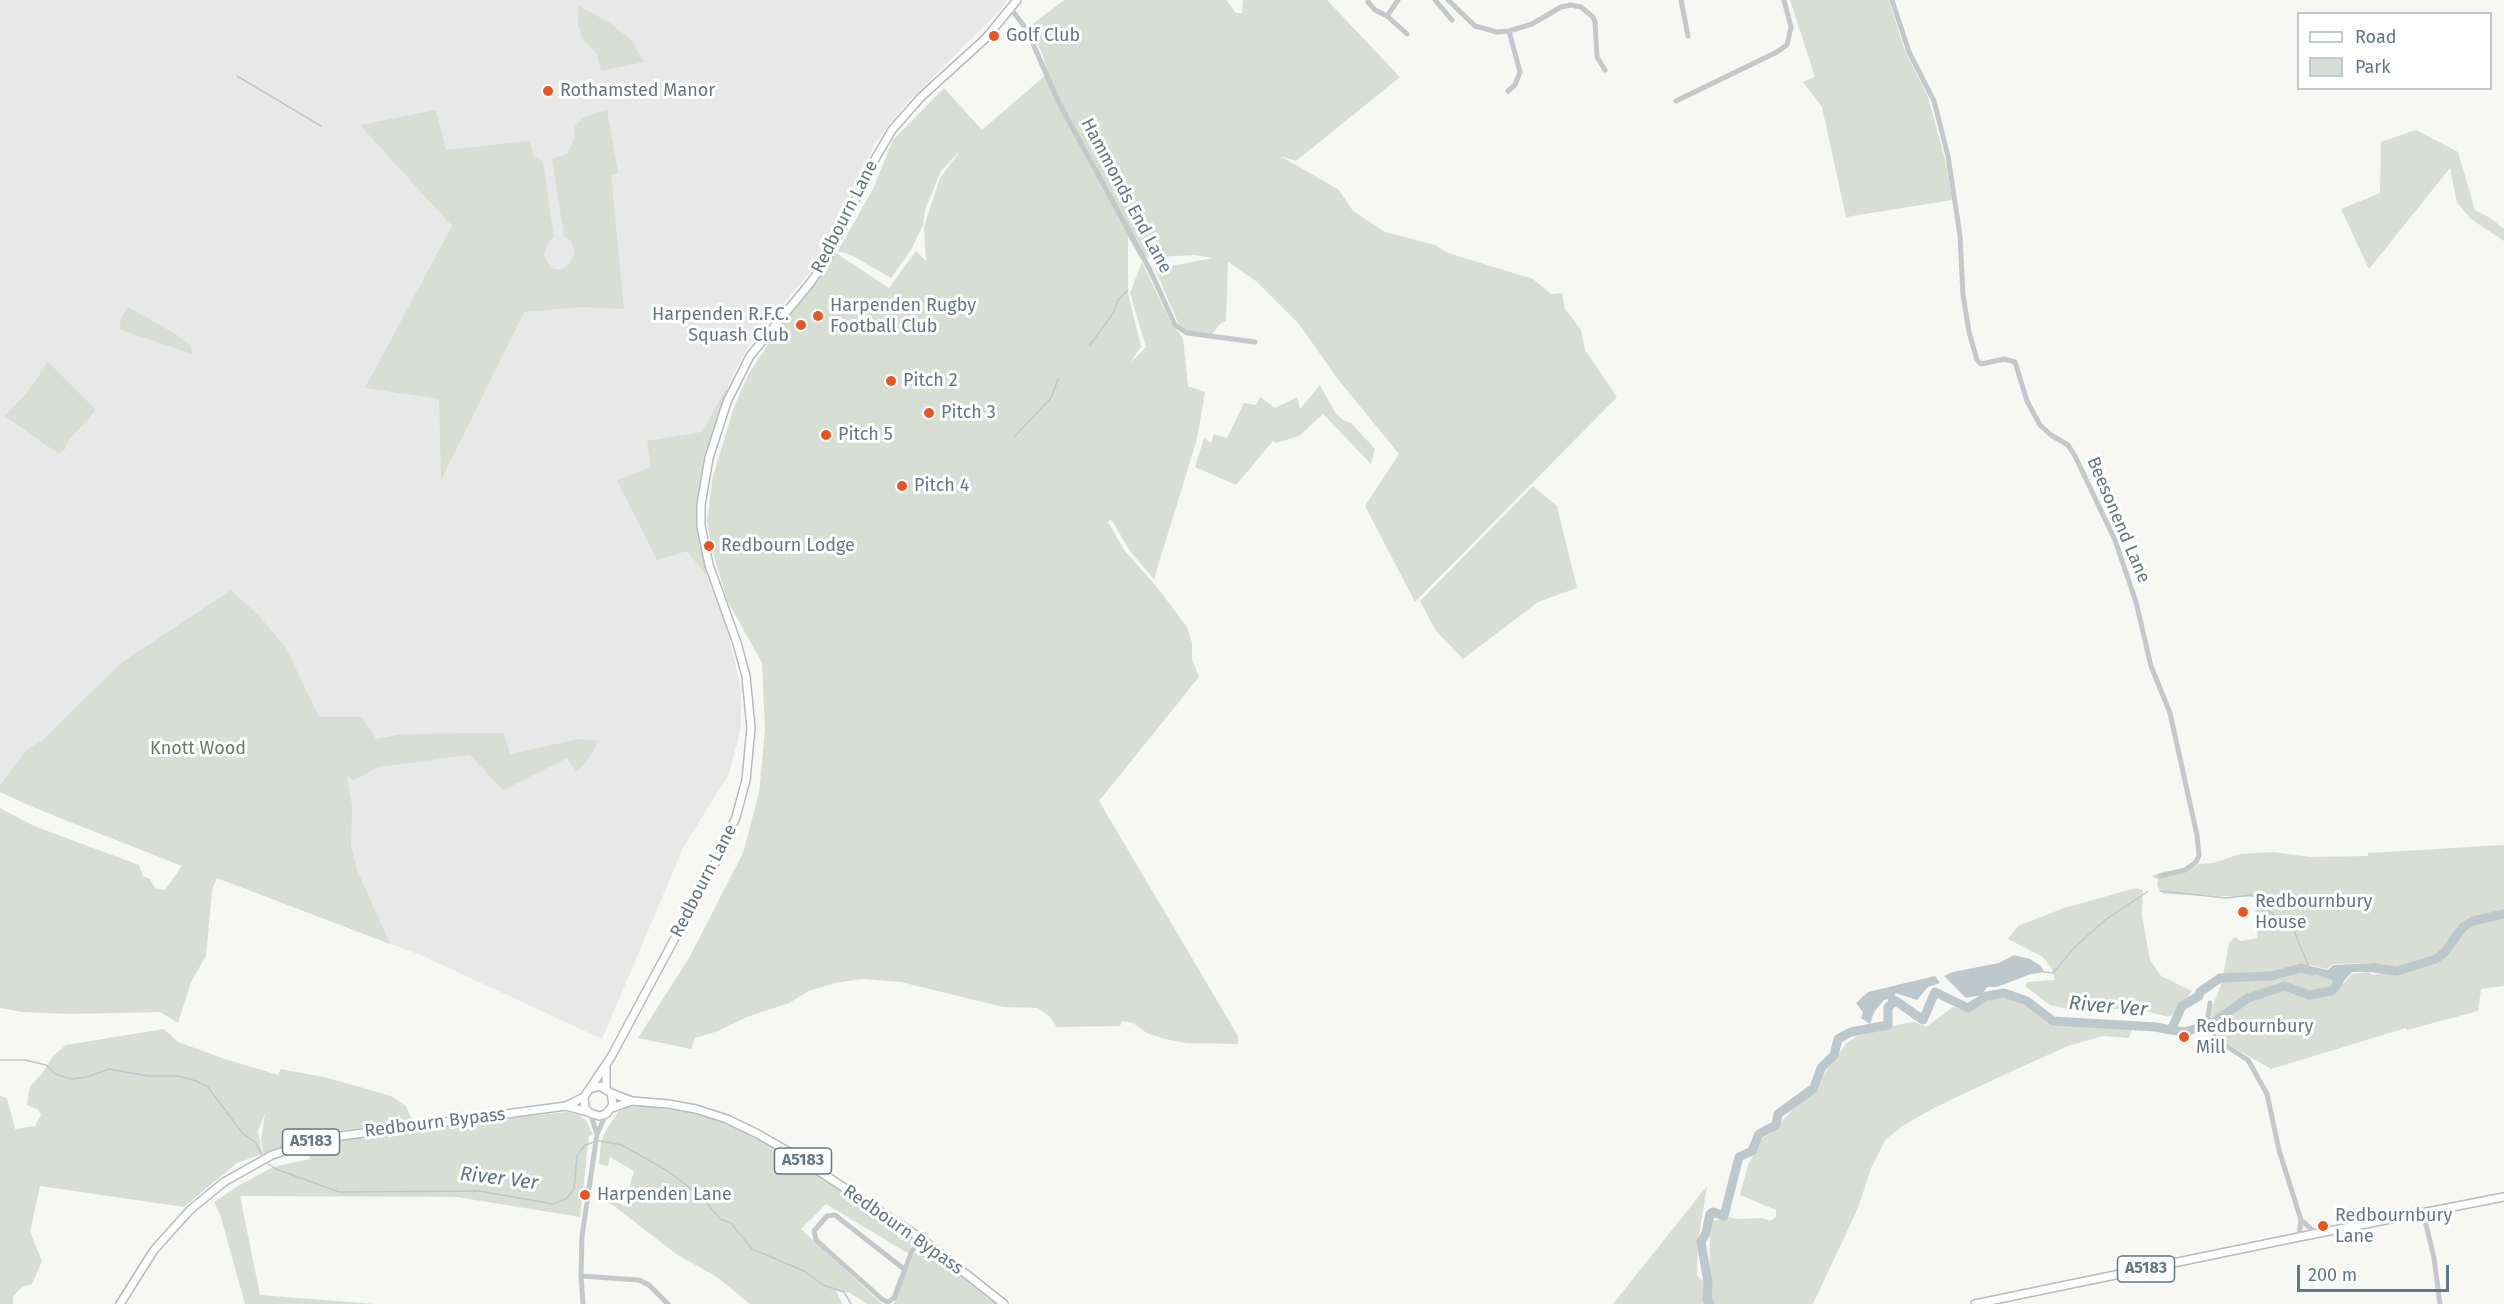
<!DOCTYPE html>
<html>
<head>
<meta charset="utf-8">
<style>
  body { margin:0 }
  #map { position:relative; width:2504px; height:1304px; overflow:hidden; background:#f7f7f3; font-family:"Fira Sans",sans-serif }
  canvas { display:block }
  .legend { position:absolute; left:2297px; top:12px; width:195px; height:78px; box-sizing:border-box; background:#fff; border:2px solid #c1c8ce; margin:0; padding:8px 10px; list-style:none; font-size:18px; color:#657685 }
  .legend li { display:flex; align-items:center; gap:12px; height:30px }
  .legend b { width:30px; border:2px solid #c1c8ce }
  .scale { position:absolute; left:2297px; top:1265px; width:152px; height:27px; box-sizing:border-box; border:3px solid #657685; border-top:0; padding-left:8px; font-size:18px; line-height:21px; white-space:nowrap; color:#657685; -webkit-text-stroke:4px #fff; paint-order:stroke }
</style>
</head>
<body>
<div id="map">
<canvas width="2504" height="1304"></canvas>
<ul class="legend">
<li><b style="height:8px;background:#fff"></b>Road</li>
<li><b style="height:16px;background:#d8ded4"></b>Park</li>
</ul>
<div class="scale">200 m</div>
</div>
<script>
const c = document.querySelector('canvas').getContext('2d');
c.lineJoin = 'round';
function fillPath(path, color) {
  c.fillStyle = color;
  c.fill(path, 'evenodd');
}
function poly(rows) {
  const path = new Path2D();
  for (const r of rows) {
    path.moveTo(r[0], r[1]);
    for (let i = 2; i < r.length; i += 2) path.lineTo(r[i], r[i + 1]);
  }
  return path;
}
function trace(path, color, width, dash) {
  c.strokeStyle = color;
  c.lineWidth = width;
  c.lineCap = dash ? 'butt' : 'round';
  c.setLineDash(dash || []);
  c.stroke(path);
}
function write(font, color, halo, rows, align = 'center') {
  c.font = font + ' "Fira Sans",sans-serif';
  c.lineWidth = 6;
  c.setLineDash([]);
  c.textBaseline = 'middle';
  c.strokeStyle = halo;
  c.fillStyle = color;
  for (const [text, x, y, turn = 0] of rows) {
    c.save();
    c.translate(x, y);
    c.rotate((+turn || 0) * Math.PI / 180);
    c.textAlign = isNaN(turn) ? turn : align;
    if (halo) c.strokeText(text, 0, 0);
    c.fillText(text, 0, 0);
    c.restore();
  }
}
fillPath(poly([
  [0,0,1007,0,1003,7,904,106,875,143,835,230,813,269,751,341,729,383,701,480,698,524,707,576,726,626,734,658,741,690,741,727,729,774,684,846,602,1039,423,956,74,824,0,792]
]), '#e7e8e7');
fillPath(poly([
  [1064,0,1226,0,1236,13,1242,13,1243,0,1327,0,1400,77,1296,161,1280,156,1339,190,1353,211,1385,232,1435,245,1448,253,1533,279,1551,294,1562,293,1565,309,1581,330,1585,350,1617,397,1415,602,1365,506,1399,454,1337,378,1299,324,1256,281,1228,262,1226,321,1220,324,1212,334,1190,332,1179,325,1155,269,1213,258,1195,255,1140,258,1128,237,1128,293,1141,347,1130,363,1146,347,1130,293,1142,262,1171,323,1183,338,1188,386,1205,392,1197,439,1154,579,1130,551,1111,519,1108,522,1124,550,1157,587,1187,627,1192,643,1192,659,1199,677,1099,801,1238,1036,1238,1044,1187,1043,1165,1039,1147,1033,1133,1023,1122,1021,1120,1026,1057,1027,1049,1016,1038,1008,1003,1007,901,982,861,979,835,983,809,991,789,1003,747,1017,718,1031,695,1038,691,1049,638,1038,689,958,743,853,759,793,765,730,762,663,727,600,711,546,707,521,713,476,734,407,749,373,773,337,836,253,889,288,916,251,926,261,924,227,940,178,961,150,941,171,925,210,923,225,911,250,891,278,851,255,838,251,873,189,893,140,944,88,982,130,1048,73,1042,53,1029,27],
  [1790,0,1889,0,1905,51,1928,97,1946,163,1952,200,1846,217,1822,107,1803,82,1815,77],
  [579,6,610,23,631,40,644,62,601,71,597,54,583,39,578,25],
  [436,110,446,150,530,141,533,155,543,162,554,237,548,243,544,256,551,268,561,270,570,263,575,253,571,241,564,236,552,159,567,154,574,140,575,126,584,117,607,110,618,173,611,175,624,309,582,307,524,312,441,480,439,399,365,388,452,226,360,125],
  [2416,130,2458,152,2475,210,2490,218,2504,229,2504,241,2471,219,2457,203,2450,168,2369,269,2341,209,2380,193,2381,142],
  [128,307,177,335,191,346,192,354,121,330,120,320],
  [48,362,96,410,66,443,66,448,59,454,5,416,28,392],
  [729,383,701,480,698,524,707,576,687,551,657,560,617,481,651,467,647,441,702,432],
  [1320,385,1335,412,1343,420,1351,423,1375,449,1371,464,1323,414,1299,436,1276,443,1273,441,1236,485,1195,467,1204,438,1211,443,1214,434,1227,438,1244,403,1256,405,1260,397,1275,408,1297,397,1300,409],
  [1533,486,1557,506,1577,588,1538,602,1463,659,1436,631,1420,601],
  [231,590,260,617,286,648,319,717,362,717,376,739,403,734,504,733,510,754,579,739,597,741,594,751,577,772,567,758,503,790,470,755,378,767,354,780,347,777,352,806,351,846,357,870,390,944,217,878,212,890,206,956,191,982,178,1023,160,1012,71,1014,22,1012,0,1008,0,808,34,826,139,865,143,876,150,879,155,888,165,890,182,866,35,808,0,792,0,785,27,750,44,739,121,663],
  [2504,845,2504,913,2472,920,2462,926,2443,952,2436,958,2396,970,2379,967,2377,963,2333,964,2327,969,2310,965,2271,974,2223,976,2229,943,2235,937,2241,941,2258,938,2254,897,2163,894,2157,886,2158,880,2152,876,2166,871,2177,875,2199,864,2213,863,2240,854,2273,852,2310,857,2368,856,2368,853],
  [2136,888,2143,890,2142,915,2150,960,2161,976,2192,991,2176,1012,2168,1017,2135,1008,2077,1011,2050,1005,2025,986,2027,982,2055,980,2052,969,2043,957,2008,939,2018,926,2064,908],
  [2504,917,2504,986,2481,989,2478,1011,2407,1030,2406,1028,2271,1069,2221,1040,2212,1025,2243,1003,2254,998,2288,989,2306,996,2330,994,2337,991,2352,974,2369,972,2372,975,2398,972,2437,961,2447,953,2464,929,2476,923],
  [2301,971,2318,974,2333,981,2331,987,2309,992,2286,983,2244,997,2210,1021,2212,1008,2223,979,2268,978],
  [1994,997,2009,998,2031,1008,2050,1024,2099,1028,2133,1027,2129,1038,2103,1036,2068,1046,1997,1078,1934,1108,1904,1125,1886,1139,1871,1168,1858,1208,1813,1304,1613,1304,1707,1186,1698,1242,1697,1275,1704,1282,1709,1274,1710,1236,1713,1221,1729,1217,1738,1219,1762,1218,1770,1221,1776,1217,1776,1210,1740,1195,1748,1165,1762,1139,1772,1132,1803,1098,1819,1089,1824,1074,1846,1044,1857,1036,1906,1023,1915,1022,1926,1027,1953,1007,1970,1011],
  [164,1029,178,1042,225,1059,278,1075,281,1069,328,1078,391,1096,406,1106,412,1120,314,1135,263,1154,261,1140,265,1113,258,1131,262,1154,237,1163,184,1207,40,1186,30,1232,42,1261,32,1284,22,1287,13,1296,13,1304,0,1304,0,1096,7,1098,15,1129,35,1126,41,1115,39,1110,27,1105,30,1086,41,1075,53,1056,66,1045],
  [645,1106,692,1113,725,1122,778,1149,912,1238,913,1246,909,1254,826,1204,801,1229,882,1304,867,1304,850,1293,836,1290,842,1304,750,1304,717,1277,676,1254,613,1205,603,1201,604,1195,624,1206,634,1171,610,1157,608,1166,599,1164,601,1142,606,1130,618,1112,629,1107],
  [567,1112,579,1115,586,1120,593,1134,589,1136,580,1217,457,1197,240,1196,260,1295,375,1304,245,1304,220,1214,214,1202,238,1186,273,1167,310,1159,308,1148,329,1142,394,1130],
  [921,1249,933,1254,1000,1304,892,1304,894,1303,914,1254]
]), '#d8ded4');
fillPath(poly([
  [2014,955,2030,959,2041,966,2044,972,2031,974,1997,987,1987,987,1982,995,1966,998,1944,976,1953,972,1999,963],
  [2377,963,2379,967,2383,967,2383,972,2352,972,2335,991,2331,987,2333,981,2301,968,2310,966,2328,970,2333,965],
  [1935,976,1940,983,1928,987,1917,1000,1895,993,1896,1001,1888,1007,1888,999,1884,1000,1874,1012,1870,1024,1861,1018,1863,1012,1856,1003,1868,992]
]), '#bcc8cc');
trace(poly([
  [237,76,321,126],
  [1090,345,1114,312,1118,300,1128,290],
  [1015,436,1051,398,1058,379],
  [2160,891,2226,898,2251,895,2257,898,2265,908,2294,931,2309,967],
  [2044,972,2053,973,2074,948,2105,920,2147,892],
  [0,1060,25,1060,46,1065,55,1074,71,1079,87,1077,109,1069,148,1076,179,1076,196,1081,208,1087,243,1134,255,1142,262,1154],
  [599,1141,622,1145,666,1170,702,1197,720,1219,731,1223,752,1249,804,1271,823,1285,844,1292,851,1304],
  [267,1163,276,1169,339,1192,479,1191,553,1204,566,1199,574,1189,577,1156,585,1145,594,1142]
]), '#bcc8cc', 1.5);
trace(poly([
  [2373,968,2397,971,2436,959,2445,952,2463,927,2473,921,2504,914],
  [2171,1030,2185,1032,2213,1023,2248,998,2285,986,2309,995,2332,991,2339,982],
  [1710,1304,1707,1300,1708,1283,1701,1242,1706,1233,1710,1214,1713,1212,1724,1216,1739,1157,1752,1151,1759,1134,1776,1125,1778,1114,1814,1088,1821,1068,1834,1055,1838,1039,1851,1032,1888,1025,1888,1007,1896,1001,1923,1020,1935,992,1968,1008,1987,996,2004,993,2027,1001,2053,1021,2156,1027,2171,1030,2182,1006,2199,996,2200,992,2220,978,2271,976,2301,968,2312,971]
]), '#bcc8cc', 9);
const major = poly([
  [606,1065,606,1088],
  [590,1089,600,1086,611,1093,613,1105,606,1114,599,1116,590,1113,585,1108,584,1097,611,1057,719,856,736,817,746,780,751,728,746,676,737,643,709,565,701,526,701,505,709,458,727,402,750,356,811,282,828,257,875,159,892,130,921,97,986,38,1017,0],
  [611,1093,632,1101,668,1104,696,1109,727,1119,758,1134,796,1156,922,1239,1004,1304],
  [566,1106,588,1112],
  [612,1108,632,1101],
  [120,1304,154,1250,190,1210,224,1182,272,1155,326,1138,566,1106,584,1097],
  [1975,1304,2299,1237,2504,1197]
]);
trace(major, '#b7bbbf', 10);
trace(poly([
  [1435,0,1452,20],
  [1448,0,1475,26,1497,32,1509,31,1532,24,1561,7,1571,5,1581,7,1593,17,1595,22,1597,57,1605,70],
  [1681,0,1688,36],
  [1892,0,1909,52,1934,101,1948,156,1960,236,1963,295,1969,332,1977,360,1981,364,2004,359,2015,362,2027,401,2040,425,2051,435,2068,445,2075,456,2115,540,2136,602,2151,666,2170,713,2197,835,2199,855,2196,862,2185,870,2160,876],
  [1368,2,1375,10,1387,16,1407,34],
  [1011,9,1027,30,1058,101,1150,270,1175,325,1187,333,1255,342],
  [1387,16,1398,0],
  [1508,91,1515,85,1520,72,1509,31],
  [1676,101,1777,52,1787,45,1791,27,1784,0],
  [2210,1003,2208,1017,2215,1039,2248,1060,2267,1094,2279,1150,2301,1220,2299,1237],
  [590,1113,597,1134],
  [2423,1212,2434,1258,2440,1304],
  [2302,1221,2316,1233],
  [904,1269,835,1215,827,1216,814,1231,816,1240,883,1300,888,1302,894,1298,912,1251,922,1239],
  [581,1276,639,1280,649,1285,668,1304],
  [583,1304,581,1276,582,1236,597,1134,606,1114]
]), '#c4c8cb', 5);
trace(major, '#fff', 7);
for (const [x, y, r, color] of [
  [994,36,6,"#e95521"],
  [548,91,6,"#e95521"],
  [818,316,6,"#e95521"],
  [801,325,6,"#e95521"],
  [891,381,6,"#e95521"],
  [929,413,6,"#e95521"],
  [826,435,6,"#e95521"],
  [902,486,6,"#e95521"],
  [709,546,6,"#e95521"],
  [2243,912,6,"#e95521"],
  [2184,1037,6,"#e95521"],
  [585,1195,6,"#e95521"],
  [2323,1226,6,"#e95521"]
]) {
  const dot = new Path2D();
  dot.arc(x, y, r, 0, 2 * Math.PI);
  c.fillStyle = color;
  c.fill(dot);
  trace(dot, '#fff', 2);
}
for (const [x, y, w] of [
  [311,1142,57],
  [803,1161,57],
  [2146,1269,57]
]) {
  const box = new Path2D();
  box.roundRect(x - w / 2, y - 13, w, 26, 4.5);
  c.fillStyle = '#fff';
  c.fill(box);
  trace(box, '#657685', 1.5);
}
write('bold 16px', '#657685', null, [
  ["A5183",311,1142],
  ["A5183",803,1161],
  ["A5183",2146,1269]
]);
write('18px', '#657685', '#fff', [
  ["Golf Club",1006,36],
  ["Rothamsted Manor",560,91],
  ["Harpenden Rugby",830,306],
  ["Football Club",830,327],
  ["Harpenden R.F.C.",789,315,"right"],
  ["Squash Club",789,336,"right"],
  ["Pitch 2",903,381],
  ["Pitch 3",941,413],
  ["Pitch 5",838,435],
  ["Pitch 4",914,486],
  ["Redbourn Lodge",721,546],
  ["Redbournbury",2255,902],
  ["House",2255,923],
  ["Redbournbury",2196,1027],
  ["Mill",2196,1048],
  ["Harpenden Lane",597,1195],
  ["Redbournbury",2335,1216],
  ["Lane",2335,1237]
], 'left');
write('18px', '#657685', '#fff', [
  ["Hammonds End Lane",1126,196,62],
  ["Redbourn Lane",845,217,-63],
  ["Beesonend Lane",2118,520,67],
  ["Redbourn Lane",704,881,-63],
  ["Redbourn Bypass",435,1123,-7],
  ["Redbourn Bypass",903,1230,35]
]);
write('18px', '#687c64', '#fff', [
  ["Knott Wood",198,749]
]);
write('italic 20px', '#607782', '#fff', [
  ["River Ver",2108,1007,5],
  ["River Ver",499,1179,7]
]);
</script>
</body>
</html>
